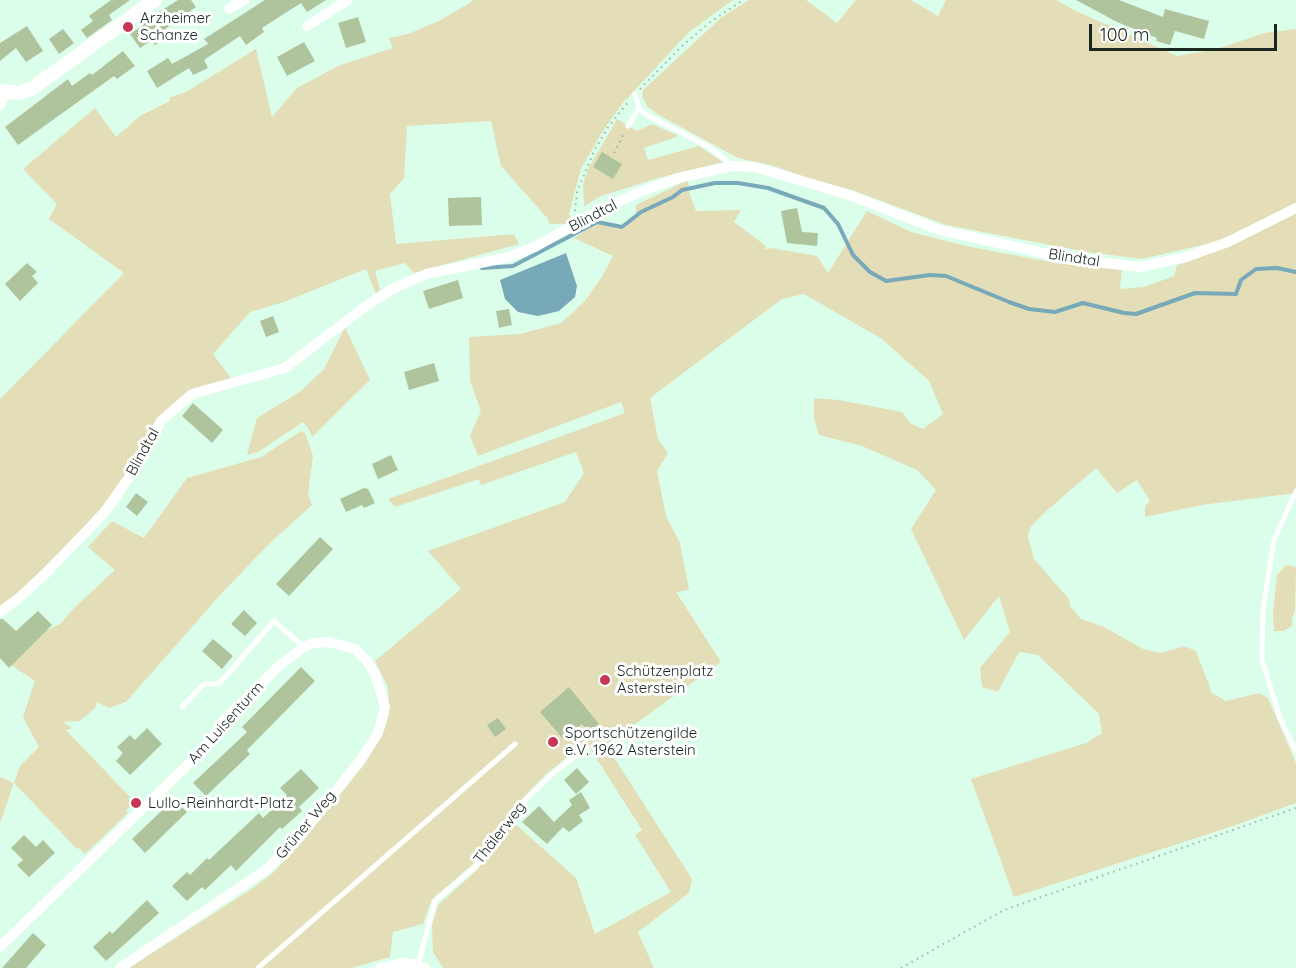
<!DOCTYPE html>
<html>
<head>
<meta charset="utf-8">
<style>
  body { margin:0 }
  #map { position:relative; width:1296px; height:968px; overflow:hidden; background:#dafee9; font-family:Quicksand,sans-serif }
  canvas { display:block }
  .scale { position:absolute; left:1089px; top:24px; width:188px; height:27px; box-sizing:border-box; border:3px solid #1a2821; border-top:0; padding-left:8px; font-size:18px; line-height:21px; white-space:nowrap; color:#1a2821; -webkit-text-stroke:4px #fff; paint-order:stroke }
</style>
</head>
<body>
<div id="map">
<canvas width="1296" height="968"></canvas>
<div class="scale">100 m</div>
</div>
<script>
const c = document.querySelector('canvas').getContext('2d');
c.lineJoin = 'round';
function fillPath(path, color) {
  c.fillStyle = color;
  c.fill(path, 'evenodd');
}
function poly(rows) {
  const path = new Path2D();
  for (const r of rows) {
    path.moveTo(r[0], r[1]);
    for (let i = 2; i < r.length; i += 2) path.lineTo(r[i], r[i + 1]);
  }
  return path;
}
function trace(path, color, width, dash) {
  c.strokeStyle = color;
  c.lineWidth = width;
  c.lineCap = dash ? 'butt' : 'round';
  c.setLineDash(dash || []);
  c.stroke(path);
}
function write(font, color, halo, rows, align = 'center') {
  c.font = font + ' Quicksand,sans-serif';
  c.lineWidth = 6;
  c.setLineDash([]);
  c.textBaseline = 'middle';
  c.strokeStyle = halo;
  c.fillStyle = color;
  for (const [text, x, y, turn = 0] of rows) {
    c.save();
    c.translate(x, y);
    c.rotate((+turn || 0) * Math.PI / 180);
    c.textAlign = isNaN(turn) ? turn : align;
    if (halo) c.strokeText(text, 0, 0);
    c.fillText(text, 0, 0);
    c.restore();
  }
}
fillPath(poly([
  [474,0,733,0,689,32,622,104,601,134,581,169,569,214,572,221,565,224,549,224,548,219,501,166,491,121,407,126,404,178,390,194,396,244,514,234,519,244,414,273,405,263,375,271,380,290,376,294,366,269,284,302,250,312,213,354,231,378,188,393,163,413,134,457,121,485,75,537,30,582,0,608,0,399,124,273,49,219,57,204,23,169,95,108,116,137,140,116,170,101,169,98,186,92,256,49,272,117,297,88,338,66,393,48,389,38,408,34,439,21],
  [749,0,806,0,837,23,856,0,911,0,938,16,946,0,1056,0,1076,11,1177,56,1217,49,1264,33,1296,29,1296,204,1219,241,1142,259,1087,252,946,225,852,190,813,180,774,166,738,158,657,114,647,106,642,96,643,90,722,17],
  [617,119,637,131,652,124,679,136,644,148,648,160,699,146,723,162,655,179,601,196,584,206,583,185,588,169],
  [688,180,689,192,696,211,741,210,734,222,766,246,764,249,771,248,817,256,828,273,867,211,911,232,966,246,1056,263,1122,270,1120,289,1144,287,1174,276,1177,265,1198,258,1296,212,1296,493,1202,505,1145,517,1145,506,1150,501,1137,480,1117,493,1096,468,1044,513,1030,528,1028,537,1034,559,1069,599,1070,606,1081,619,1104,627,1143,649,1161,653,1184,646,1196,651,1212,693,1226,701,1259,693,1268,698,1296,763,1296,803,1233,826,1014,897,971,779,1086,743,1102,733,1099,714,1038,655,1019,652,998,692,982,687,980,668,1010,632,999,596,964,640,911,529,936,490,917,470,862,446,819,435,814,418,814,398,839,400,902,412,910,423,923,429,943,414,929,381,882,339,804,294,782,299,650,398,658,439,668,453,657,471,666,516,680,543,689,590,676,592,721,662,606,745,692,879,689,893,638,932,654,968,443,968,433,952,432,925,438,905,477,870,512,821,576,878,595,934,671,892,635,835,642,830,586,742,545,775,515,806,472,865,432,899,423,924,393,932,390,957,352,968,129,968,253,888,274,872,303,841,364,765,385,728,389,714,388,688,375,661,461,589,428,551,565,502,584,473,576,452,481,485,479,479,395,507,388,499,625,413,621,402,478,456,470,436,481,411,470,381,469,337,520,334,561,323,585,301,603,275,613,256,574,238,597,223,623,229,636,218,636,205],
  [345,327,370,380,312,437,308,428,303,422,258,452,247,455,257,418,301,391,324,369],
  [301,431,305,433,313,456,308,495,312,505,271,542,221,594,126,702,109,708,97,702,95,708,80,721,63,722,72,728,66,730,130,797,128,799,133,804,126,810,128,813,85,854,79,848,77,849,14,783,0,823,0,777,14,783,20,766,39,747,23,717,35,681,11,665,23,641,60,624,74,608,115,570,88,547,112,521,144,538,187,478,261,457],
  [1286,565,1296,567,1295,610,1292,619,1292,626,1284,631,1274,631,1273,613,1277,575]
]), '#e3deb8');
fillPath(poly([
  [566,253,577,286,575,297,559,311,538,316,518,312,505,299,500,280]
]), '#78a9b9');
trace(poly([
  [482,268,513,266,597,222,622,227,641,212,673,197,682,190,715,183,738,183,768,188,824,208,838,224,853,255,870,272,886,281,930,275,946,276,1009,302,1029,309,1055,312,1083,303,1124,313,1136,314,1195,293,1236,294,1241,280,1256,269,1277,268,1296,272]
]), '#78a9b9', 4);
fillPath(poly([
  [111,0,130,0,109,15,112,20,87,38,81,30,93,21,89,16],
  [178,0,191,0,196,7,164,30,168,36,155,45,152,40,140,48,130,34,142,26,140,24],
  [265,0,326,0,307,12,301,3,262,28,264,32,246,45,240,36,204,60,208,68,193,75,189,68,157,88,147,71,168,58,172,64,208,44,204,39],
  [1076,0,1119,0,1163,17,1165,9,1209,21,1204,39,1175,31,1170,45,1156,41,1157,38,1117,22],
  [358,17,366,42,346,48,338,23],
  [27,26,43,51,26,62,16,48,0,61,0,43],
  [63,29,74,43,59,54,49,39],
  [304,42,315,61,287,76,277,57],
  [123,51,135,66,117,79,114,76,18,145,5,127,68,79,72,86,90,73,92,75],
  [602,152,622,164,613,179,593,167],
  [481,197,482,225,449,226,448,198],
  [797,208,802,232,818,233,817,246,787,243,781,211],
  [27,263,37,272,32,276,38,283,20,301,5,284],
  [458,280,463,298,429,309,423,291],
  [509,309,512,325,499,328,496,311],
  [273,316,279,332,266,337,260,321],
  [434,363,439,381,409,390,404,372],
  [193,403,223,430,212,443,182,416],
  [391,455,398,470,378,479,372,464],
  [364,488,368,489,375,503,364,508,362,505,346,512,340,499],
  [136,493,148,502,137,516,126,507],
  [320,537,333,549,289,596,276,584],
  [244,610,257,623,245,636,231,624],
  [38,611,52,625,9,668,0,658,0,619,3,619,16,631],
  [213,639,233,656,222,669,202,651],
  [301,667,315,681,247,750,250,754,206,796,193,783,247,732,242,727],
  [569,687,599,724,589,732,582,724,563,739,540,712],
  [498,718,506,729,495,737,487,725],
  [147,728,162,744,130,775,116,761,123,753,117,747,130,735,135,740],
  [577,768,589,782,576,794,564,780],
  [301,769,319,788,299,807,302,811,282,829,280,827,236,871,231,865,205,890,202,887,187,901,172,886,187,872,190,875,207,858,209,860,259,813,263,818,287,795,280,788],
  [581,792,590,808,579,815,583,821,569,832,563,827,547,844,522,822,539,806,554,822,572,805,569,800],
  [174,799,187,812,145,853,132,839],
  [24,835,36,847,43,840,55,853,29,877,17,865,23,860,11,848],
  [147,900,159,913,106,961,93,947,110,931,112,934],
  [33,933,46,945,26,968,2,968]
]), '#afc39d');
trace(poly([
  [640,89,682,46,709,23,743,0],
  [614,153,624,133],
  [575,211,577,192,595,149,609,126,628,102],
  [901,968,1004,910,1296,808]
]), '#9ab7a7', 2, [1.5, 4.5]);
trace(poly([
  [635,94,639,108,645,114,709,147,732,165],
  [628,126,639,108],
  [1296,491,1274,540,1263,609,1262,660,1280,718,1296,751],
  [182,707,204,684,219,684,274,621,304,647],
  [418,965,435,901,475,867,517,808,552,774,587,747],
  [258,968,515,744]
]), '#fff', 5);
trace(poly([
  [229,9,244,0],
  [307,26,348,0],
  [0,105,6,93],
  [0,612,19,598,45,574,104,513,133,472,161,421,192,394,285,368,366,306,392,289,426,274,505,258,535,247,580,221,637,193,678,178,733,166,755,167,849,195,940,230,1070,259,1141,267,1186,257,1228,242,1296,208],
  [0,947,208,745,222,722,281,664,304,647,314,643,329,642,355,649,367,661,376,676,385,707,378,733,362,758,300,836,266,870,120,968],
  [380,968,404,963,418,965,425,968]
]), '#fff', 10);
trace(poly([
  [0,91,19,93,31,89,155,0]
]), '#fff', 14);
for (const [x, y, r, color] of [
  [128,27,6,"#c53657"],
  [605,680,6,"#c53657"],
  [553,742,6,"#c53657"],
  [136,803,6,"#c53657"]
]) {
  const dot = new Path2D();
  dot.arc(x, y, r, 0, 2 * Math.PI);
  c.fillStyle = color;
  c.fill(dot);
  trace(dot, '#fff', 2);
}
write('15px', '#1a2821', '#fff', [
  ["Arzheimer",140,18],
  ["Schanze",140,35],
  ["Schützenplatz",617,671],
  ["Asterstein",617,688],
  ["Sportschützengilde",565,733],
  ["e.V. 1962 Asterstein",565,750],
  ["Lullo-Reinhardt-Platz",148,803]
], 'left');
write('15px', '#1a2821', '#fff', [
  ["Blindtal",593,216,-28],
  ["Blindtal",1074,258,9],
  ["Blindtal",143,452,-61],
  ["Am Luisenturm",226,723,-48],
  ["Grüner Weg",306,825,-50],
  ["Thälerweg",500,833,-52]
]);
</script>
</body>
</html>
